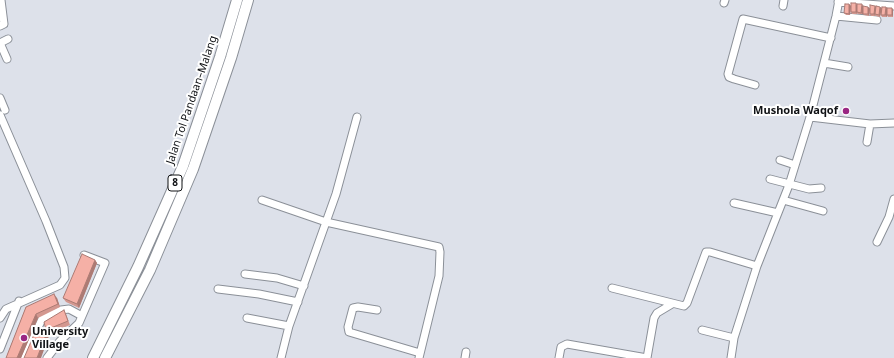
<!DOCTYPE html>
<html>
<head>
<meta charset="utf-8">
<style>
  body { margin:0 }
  canvas { display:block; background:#dde1ea }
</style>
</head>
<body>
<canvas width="894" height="358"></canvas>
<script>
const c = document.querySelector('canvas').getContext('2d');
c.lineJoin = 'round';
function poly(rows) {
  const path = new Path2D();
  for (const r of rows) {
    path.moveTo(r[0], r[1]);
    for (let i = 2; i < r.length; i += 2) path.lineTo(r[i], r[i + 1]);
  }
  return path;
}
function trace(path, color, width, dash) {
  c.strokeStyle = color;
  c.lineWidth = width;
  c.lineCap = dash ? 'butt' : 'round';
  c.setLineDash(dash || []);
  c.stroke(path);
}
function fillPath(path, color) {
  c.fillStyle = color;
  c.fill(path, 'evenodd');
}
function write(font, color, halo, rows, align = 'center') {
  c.font = font + ' "Noto Sans",sans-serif';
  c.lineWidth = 4;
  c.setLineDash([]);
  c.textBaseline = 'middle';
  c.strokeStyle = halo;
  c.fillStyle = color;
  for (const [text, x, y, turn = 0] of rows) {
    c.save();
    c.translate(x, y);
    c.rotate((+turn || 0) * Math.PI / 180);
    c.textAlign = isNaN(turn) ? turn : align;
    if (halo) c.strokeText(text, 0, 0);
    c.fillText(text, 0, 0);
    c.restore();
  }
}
const minor = poly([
  [838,2,894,6],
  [724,3,725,0],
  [783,6,784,0],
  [836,16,877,20],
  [0,26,4,24,1,0],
  [0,43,7,59],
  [0,43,8,39],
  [824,63,848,67],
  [755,85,734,79,729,77,728,74,743,19,831,38],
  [0,98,5,110],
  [0,115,46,221,64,267,65,278,60,285,6,309,0,318],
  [810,117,870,124,894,123],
  [867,142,870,124],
  [780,160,795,165],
  [770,179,809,189,821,188],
  [262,200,326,222,439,247,440,252,439,276,419,358],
  [783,200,823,211],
  [734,203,778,213],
  [877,242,889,217,894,199],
  [245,274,277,278,304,286],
  [612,288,684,306,687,303,706,252,710,252,757,266],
  [218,289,259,294,298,302],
  [377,310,358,307,353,308,348,327,349,332,420,353],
  [247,318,289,326],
  [702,330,734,338],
  [0,349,19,301],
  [24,358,42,319,61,310,69,309,82,316],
  [47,358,60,341,79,323,105,263,84,255],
  [281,358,289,326,336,194,357,117],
  [465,358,466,352],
  [559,358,561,347,567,344,647,358],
  [647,358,654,318,657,313,672,304],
  [731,358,734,338,757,266,789,185,810,117,836,16,839,0]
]);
const highway = poly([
  [93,358,138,267,183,166,220,57,237,0],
  [105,358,150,270,193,169,231,58,248,0]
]);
trace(minor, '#8b9098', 9);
trace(highway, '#8b9098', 12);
trace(minor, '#fff', 7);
trace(highway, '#fff', 10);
fillPath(poly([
  [849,4,851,6,850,15,846,15,844,13],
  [857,5,863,6,863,14,858,14,857,13,857,14,852,14,851,12],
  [875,6,876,7,880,7,881,8,886,7,887,8,893,10,893,17,888,17,887,15,887,17,882,17,881,15,881,9,880,17,876,16,876,15,875,16,871,16,870,14],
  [868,7,870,9,869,16,864,15,863,14],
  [95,260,97,263,79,308,66,302,63,298],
  [57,298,60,307,38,318,21,358,6,358,26,307],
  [64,310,66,314,70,325,48,334,46,330]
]), '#d3978f');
fillPath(poly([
  [856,3,857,5,857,14,856,12],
  [849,4,851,6,850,15,849,14],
  [862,4,863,6,863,14,861,13],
  [875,6,876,7,875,16,874,14],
  [868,7,870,9,869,16,868,14],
  [880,7,882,8,880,17,879,15],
  [886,7,887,9,887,17,885,15],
  [892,8,893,10,893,17,892,15],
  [95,260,97,263,79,308,77,304],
  [54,294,57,298,60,307,58,304],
  [36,314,38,318,21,358,17,358],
  [47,332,49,336,41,358,37,358]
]), '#ac7b74');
const building = poly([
  [851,3,856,3,856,12,851,12,851,3],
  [845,4,849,4,849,14,844,13,845,4],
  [857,4,862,4,861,13,857,12,857,4],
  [870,5,875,6,874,14,870,14,870,5],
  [863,6,868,7,868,14,863,14,863,6],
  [876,6,880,7,879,15,875,14,876,6],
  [882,7,886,7,885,15,881,15,882,7],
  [887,8,892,8,892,15,887,15,887,8],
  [82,254,95,260,77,304,63,298,82,254],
  [54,294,58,304,36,314,17,358,6,358,26,307,54,294],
  [64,310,68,321,46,330,44,322,64,310],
  [36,330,47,332,37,358,24,358,36,330]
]);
fillPath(building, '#f5b0a6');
trace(building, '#ac7b74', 1);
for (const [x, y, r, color] of [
  [846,111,4,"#9a2783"],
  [24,338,4,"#9a2783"]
]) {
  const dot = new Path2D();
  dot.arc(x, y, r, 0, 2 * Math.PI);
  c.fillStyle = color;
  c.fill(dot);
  trace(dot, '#fff', 1.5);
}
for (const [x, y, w] of [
  [175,183,14]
]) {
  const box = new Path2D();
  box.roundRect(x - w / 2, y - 8, w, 16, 3);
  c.fillStyle = '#fff';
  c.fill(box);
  trace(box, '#101215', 1);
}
write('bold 10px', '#101215', null, [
  ["8",175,183]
]);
write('11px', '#101215', '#fff', [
  ["Jalan Tol Pandaan–Malang",192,100,-71]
]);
write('bold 11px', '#101215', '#fff', [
  ["Mushola Waqof",838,111],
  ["University",32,332,"left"],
  ["Village",32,345,"left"]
], 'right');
</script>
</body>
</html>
